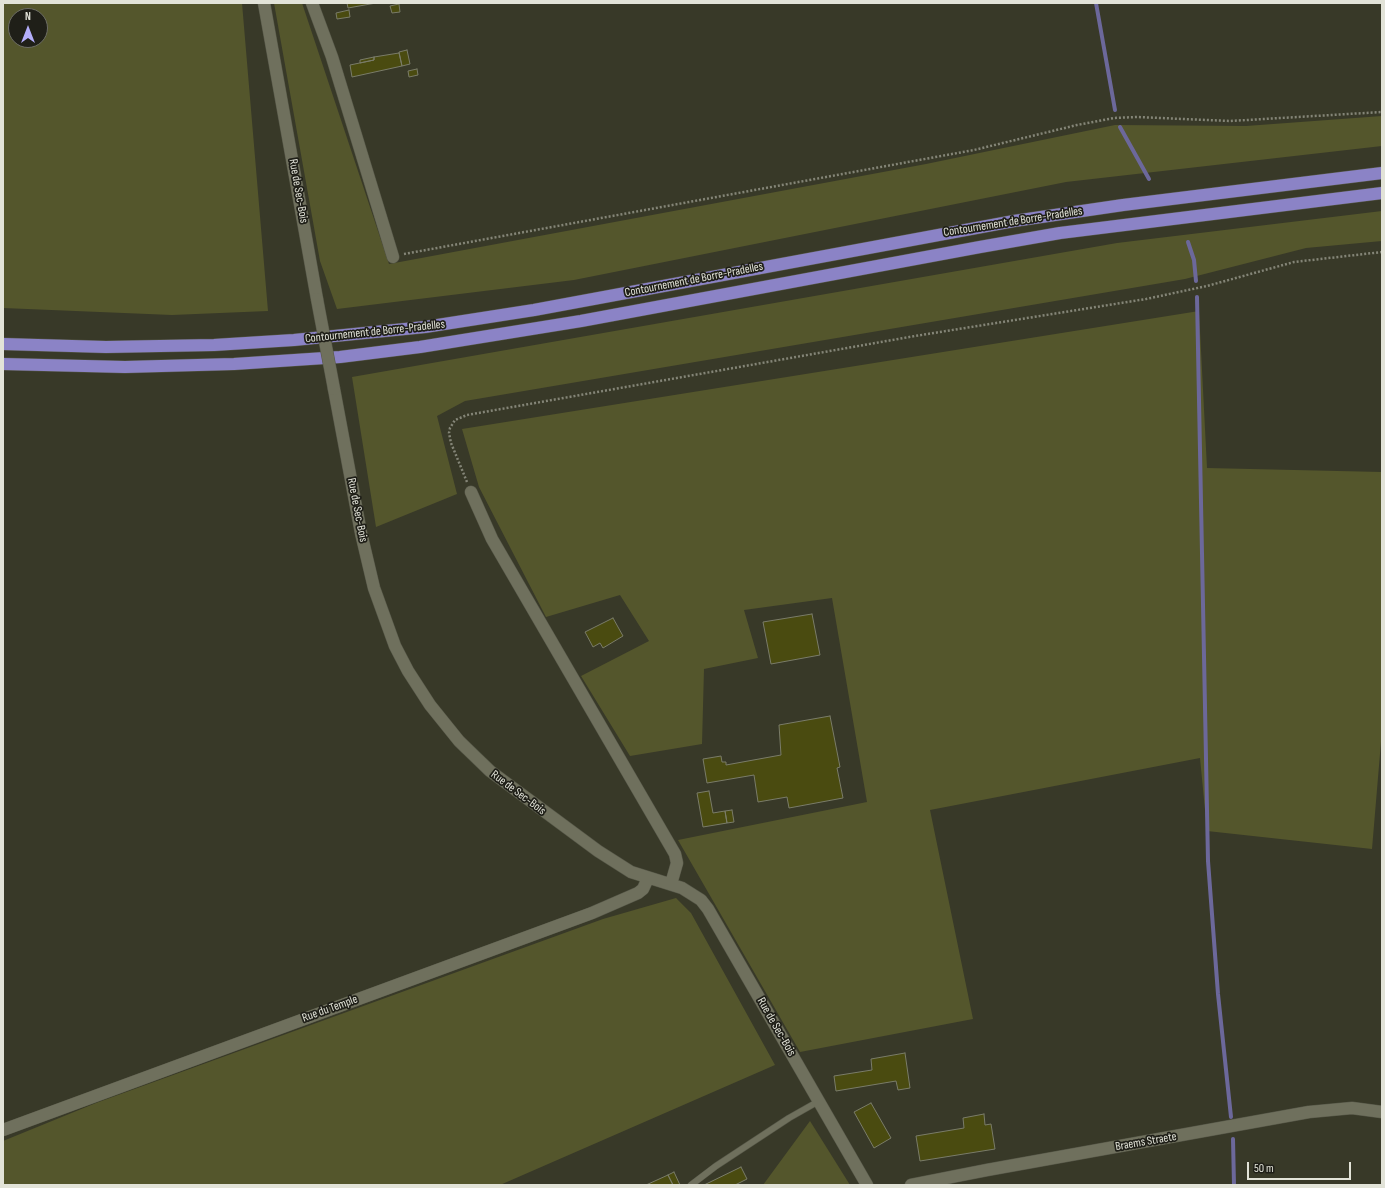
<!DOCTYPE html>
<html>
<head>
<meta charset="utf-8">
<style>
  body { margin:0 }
  #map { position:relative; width:1385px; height:1188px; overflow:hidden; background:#383928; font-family:"Sofia Sans Condensed",sans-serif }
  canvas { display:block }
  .frame { position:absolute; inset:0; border:4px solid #e2e3d8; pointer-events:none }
  .north { position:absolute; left:8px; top:8px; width:40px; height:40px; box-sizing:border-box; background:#1f1f18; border:1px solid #6d6d65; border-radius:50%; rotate:0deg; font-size:11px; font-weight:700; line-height:16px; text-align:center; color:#e2e3d8 }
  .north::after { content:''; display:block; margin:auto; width:14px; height:18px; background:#b3adf9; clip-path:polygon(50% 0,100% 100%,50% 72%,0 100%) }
  .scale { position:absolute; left:1247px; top:1162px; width:104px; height:18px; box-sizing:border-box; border:2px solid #e2e3d8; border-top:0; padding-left:5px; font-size:12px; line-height:14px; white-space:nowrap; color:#e2e3d8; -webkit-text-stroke:3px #1f1f18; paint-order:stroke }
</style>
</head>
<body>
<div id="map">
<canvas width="1385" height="1188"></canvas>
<div class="frame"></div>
<div class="north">N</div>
<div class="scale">50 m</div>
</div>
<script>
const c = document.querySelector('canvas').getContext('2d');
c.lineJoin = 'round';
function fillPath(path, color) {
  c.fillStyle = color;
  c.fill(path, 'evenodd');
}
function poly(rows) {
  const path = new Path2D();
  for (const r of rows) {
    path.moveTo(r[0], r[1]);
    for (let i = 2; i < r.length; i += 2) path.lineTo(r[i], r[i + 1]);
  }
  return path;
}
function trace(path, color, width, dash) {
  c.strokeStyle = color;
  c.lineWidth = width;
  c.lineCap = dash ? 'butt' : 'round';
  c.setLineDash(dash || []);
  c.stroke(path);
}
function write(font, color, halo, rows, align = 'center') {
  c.font = font + ' "Sofia Sans Condensed",sans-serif';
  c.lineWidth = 3.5;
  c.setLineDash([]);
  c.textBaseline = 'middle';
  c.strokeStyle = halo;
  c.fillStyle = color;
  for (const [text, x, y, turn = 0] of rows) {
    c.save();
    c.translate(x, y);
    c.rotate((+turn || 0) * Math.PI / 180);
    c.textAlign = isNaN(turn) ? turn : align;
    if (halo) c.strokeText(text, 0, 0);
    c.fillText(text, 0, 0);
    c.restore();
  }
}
fillPath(poly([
  [3,3,242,3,268,311,172,315,3,308],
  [16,16,40,16,40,40,16,40],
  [274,3,302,3,389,264,926,164,1115,125,1246,126,1382,116,1382,146,1066,182,574,280,337,309,320,261],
  [1382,211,1382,241,1306,248,1185,279,465,401,437,416,457,494,376,527,352,377,1117,243],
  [1199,311,1207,468,1382,472,1382,730,1372,849,1207,831,1200,758,930,810,973,1019,800,1052,678,840,867,802,832,598,744,610,758,658,704,669,702,744,630,756,581,676,649,641,620,595,546,617,479,487,462,429],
  [676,898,691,913,775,1065,500,1185,3,1185,3,1141,96,1103,603,919],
  [810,1121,850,1185,763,1185]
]), '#54562c');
trace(poly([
  [1096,3,1115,110],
  [1120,127,1149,179],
  [1188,242,1194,260,1196,281],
  [1197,297,1208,861,1218,994,1231,1117],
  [1233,1139,1234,1185]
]), '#6c689b', 4);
const building = poly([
  [347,3,376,3,348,8,347,3],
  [399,4,400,12,392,13,390,6,399,4],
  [349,10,350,17,337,19,336,13,349,10],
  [407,50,410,64,402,66,399,52,407,50],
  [399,53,402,66,352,77,350,65,374,60,374,57,399,53],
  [374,57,374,60,360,63,360,60,374,57],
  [417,69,418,75,409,77,408,71,417,69],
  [812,614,820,655,771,664,763,622,812,614],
  [613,618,623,636,603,648,600,643,593,647,585,632,613,618],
  [830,716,840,767,837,768,843,798,789,808,787,797,758,802,754,775,707,783,703,759,721,756,722,762,726,762,726,765,781,755,779,725,830,716],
  [709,791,713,813,725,811,727,823,703,827,697,793,709,791],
  [732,810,734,822,727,823,725,811,732,810],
  [905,1053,910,1088,898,1090,896,1081,836,1091,834,1076,872,1070,871,1059,905,1053],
  [871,1103,891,1138,874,1148,854,1112,871,1103],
  [984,1114,985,1125,991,1124,995,1149,920,1161,916,1136,964,1128,963,1118,984,1114],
  [741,1167,747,1179,735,1185,704,1185,741,1167],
  [674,1172,680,1185,673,1185,668,1175,674,1172],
  [668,1175,673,1185,646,1185,668,1175]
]);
fillPath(building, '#4a4b10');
trace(building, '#7a7c69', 1);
const service = poly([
  [691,1185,716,1166,789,1118,819,1101]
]);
const minor = poly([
  [264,3,317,299],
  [312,3,332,57,393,257],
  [334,389,361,533,374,588,395,646,408,671,430,705,459,741,490,771,598,851,631,872,682,888,701,900,708,909,867,1185],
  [471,492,492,539,675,854,677,863,671,884],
  [3,1130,592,913,638,893,643,889,648,878],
  [911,1185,987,1170,1309,1112,1352,1108,1382,1112]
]);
const trunk = poly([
  [3,344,106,347,214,345,294,340,425,327,534,310,1014,221,1123,205,1382,173],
  [3,364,125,367,234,364,340,357,420,347,581,321,980,247,1060,233,1382,193]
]);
trace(service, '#565748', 7);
trace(minor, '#565748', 13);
trace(trunk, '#565748', 13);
trace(poly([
  [404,254,974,150,1077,125,1114,118,1137,117,1230,121,1382,112],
  [467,482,451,443,449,433,450,428,455,420,467,415,915,336,1146,299,1207,286,1294,262,1382,252]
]), '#848577', 2.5, [2, 2]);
trace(service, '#6f705d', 6);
trace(minor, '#6f705d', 12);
trace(trunk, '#8b83c6', 12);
const minorBridge = poly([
  [317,299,334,389]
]);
trace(minorBridge, '#565748', 13, []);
trace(minorBridge, '#6f705d', 12);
write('12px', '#e2e3d8', '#1f1f18', [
  ["Rue de Sec-Bois",298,191,80],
  ["Contournement de Borre-Pradelles",1013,222,-9],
  ["Contournement de Borre-Pradelles",694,280,-11],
  ["Contournement de Borre-Pradelles",375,332,-6],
  ["Rue de Sec-Bois",357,510,79],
  ["Rue de Sec-Bois",518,793,37],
  ["Rue du Temple",330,1009,-20],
  ["Rue de Sec-Bois",776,1027,60],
  ["Braems Straete",1146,1142,-10]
]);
</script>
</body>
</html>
